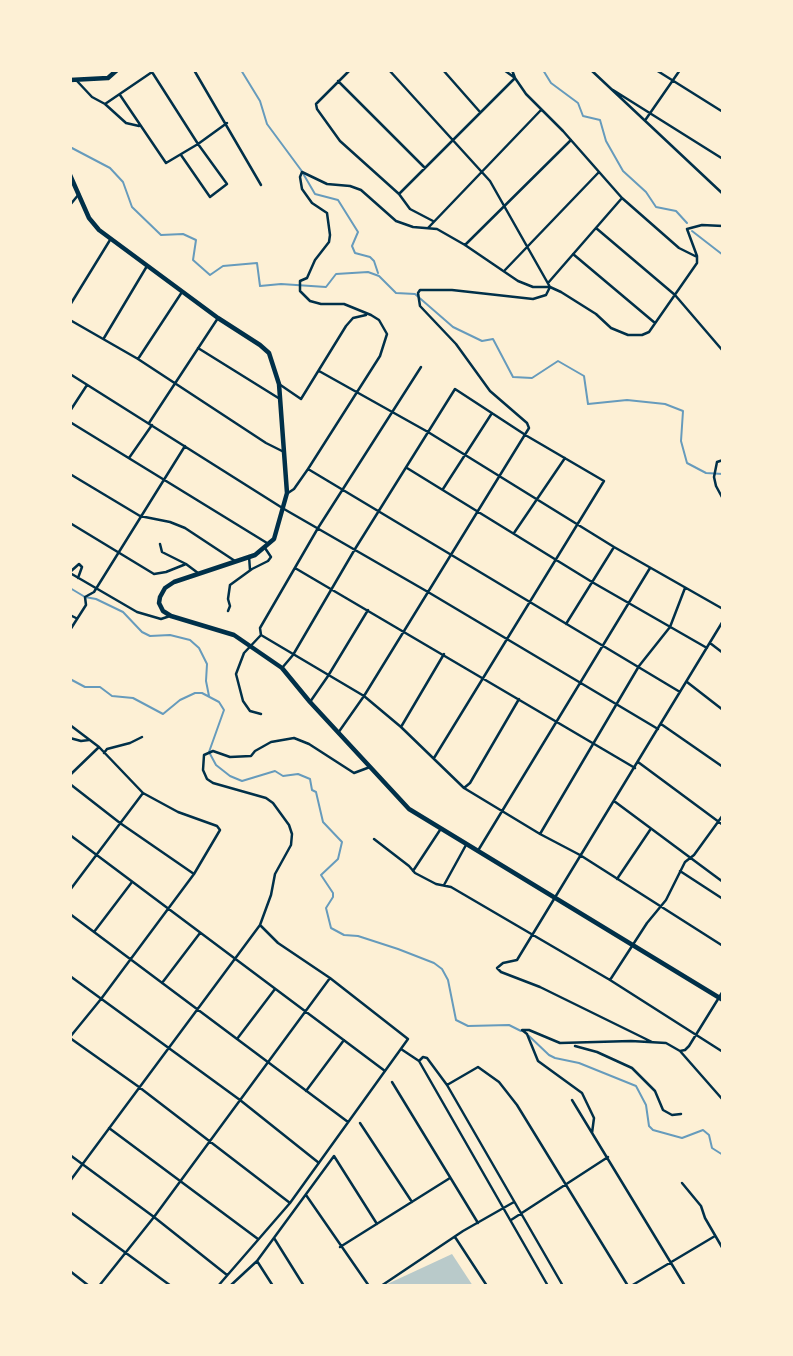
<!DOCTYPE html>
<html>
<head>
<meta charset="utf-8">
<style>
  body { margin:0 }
  #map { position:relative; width:793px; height:1356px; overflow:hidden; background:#fdf0d5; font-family:"Playfair Display",serif }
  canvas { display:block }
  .frame { position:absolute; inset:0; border:72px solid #fdf0d5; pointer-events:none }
</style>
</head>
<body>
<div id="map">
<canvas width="793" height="1356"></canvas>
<div class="frame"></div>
</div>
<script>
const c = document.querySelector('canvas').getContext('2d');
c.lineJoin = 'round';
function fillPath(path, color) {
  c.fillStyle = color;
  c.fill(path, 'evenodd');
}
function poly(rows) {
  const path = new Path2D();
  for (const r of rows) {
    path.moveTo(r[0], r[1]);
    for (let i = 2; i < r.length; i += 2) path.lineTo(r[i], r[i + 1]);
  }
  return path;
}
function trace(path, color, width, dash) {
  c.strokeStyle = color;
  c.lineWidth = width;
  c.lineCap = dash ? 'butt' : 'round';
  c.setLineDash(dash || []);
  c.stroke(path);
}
fillPath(poly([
  [452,1254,473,1286,383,1286]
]), '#b9caca');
trace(poly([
  [241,70,260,101,267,124,301,170,315,194,338,200,358,232,352,246,355,253,370,257,374,261,378,273],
  [543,70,551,83,578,103,583,116,600,120,606,141,623,171,646,192,656,207,676,211,687,223],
  [70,147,110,168,123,182,132,207,161,235,183,234,196,240,193,260,210,275,223,266,257,263,260,286,281,284,326,287,336,274,368,272,379,276,396,293,415,294,453,327,482,341,493,339,513,377,532,378,558,361,584,376,588,404,627,400,665,404,683,411,681,441,687,463,706,473,723,474],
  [692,231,723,255],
  [70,588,85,597,96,599,123,612,142,632,150,636,170,635,190,640,199,648,207,664,206,681,209,696],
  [70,679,85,687,100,687,112,696,133,698,163,714,180,700,195,693,202,693,219,702,224,710,209,752,216,765,230,776,242,781,275,771,283,776,298,774,310,779,312,790,316,792,323,822,342,842,338,859,321,875,333,893,333,897,326,908,331,928,344,935,358,936,398,949,434,963,442,969,448,980,456,1020,468,1026,509,1025,521,1031],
  [529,1036,549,1055,555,1058,579,1063,636,1086,646,1105,649,1126,653,1130,682,1138,703,1130,709,1135,712,1148,723,1155]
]), '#669bbc', 2);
trace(poly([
  [194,70,261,185],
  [350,70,316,104,317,109,340,141,399,194,410,209,433,221],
  [443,70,480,112],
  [504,70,515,78,526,94,563,131,622,198,679,248,697,257],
  [591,70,723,194],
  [656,70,723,112],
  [152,72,198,144,227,184,210,197,181,155],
  [77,81,92,97,105,104,155,70],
  [338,81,425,168],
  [613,90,723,159],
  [120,95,166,163,198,144,227,123],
  [105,104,126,123,139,126],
  [646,119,680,70],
  [399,194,515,78,512,70],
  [70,205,79,194],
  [428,228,541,110],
  [596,228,675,295,723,351],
  [465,245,571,140],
  [573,254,655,323],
  [505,270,599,172],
  [548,283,622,198],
  [70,305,110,240],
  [70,320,138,359,266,443,282,451],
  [104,338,147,266],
  [198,348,280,399],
  [138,359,182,292],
  [421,367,318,528,260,628,261,635,364,696,401,727,464,788,540,834,580,855,723,946],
  [319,371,428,432,614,547,723,609],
  [70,374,284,509,428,592,658,729],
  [279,384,301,399,346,326,353,318,366,315],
  [70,411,87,385],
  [70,422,267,543],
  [149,423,218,318],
  [129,458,152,425],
  [723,460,717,462,714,477,716,486,723,499],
  [407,468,592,582,707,648],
  [308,469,680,692],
  [70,474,140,516,170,522,185,528,235,561],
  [443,489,492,413],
  [288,493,294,489,308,469,380,356,387,334,379,320,371,315,344,304,321,304,310,301,300,291,300,281,307,278,315,260,329,242,330,235,327,213,312,203,302,189,300,177,302,172,327,184,350,186,361,190,396,221,413,227,437,229,465,245,518,281,533,287,550,287,561,292,596,314,611,328,628,335,642,335,649,332,697,263,697,256,687,229,702,225,723,226],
  [70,523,154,574,166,572,186,564],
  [514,533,565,458],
  [160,544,162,552,186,564,198,573],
  [249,556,250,570],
  [295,568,635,768],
  [70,572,79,564,82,567,78,578],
  [70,573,137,612,161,619,170,616],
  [228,611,230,606,228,599,230,585,252,569,268,561,271,557,265,548],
  [70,615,76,618],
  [566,624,614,547],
  [70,630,86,605,85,597,94,592,185,446],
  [261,635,244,653,236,674,243,701,250,711,261,714],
  [710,643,723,653],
  [282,668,293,655,355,549,455,389,527,436,604,481,434,758],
  [687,682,723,710],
  [310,702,328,676,368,610],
  [661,724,723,767],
  [70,725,99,747,143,793,178,812,217,826,220,830,194,874,101,999,70,1037],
  [401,727,444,654],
  [338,733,364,696,529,428,527,423,490,391,456,344,420,306,418,293,420,290,452,290,533,299,546,295,550,287,490,181,389,70],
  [70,738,81,741,89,740],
  [104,753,107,749,130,743,142,737],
  [638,762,723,825],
  [70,775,99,747],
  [70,784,120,823,194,874],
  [464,788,470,783,519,699],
  [614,801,723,882],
  [540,834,639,666,670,627,685,588],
  [70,835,385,1071],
  [374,839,409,866,415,873,436,884,451,887,610,980,723,1052],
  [479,849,650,568],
  [413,871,440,830],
  [680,871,723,899],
  [617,879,650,830],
  [444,885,466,845],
  [70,890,143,793],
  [70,914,348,1122],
  [94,932,132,882],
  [70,976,240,1100,319,1163],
  [610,980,647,923,666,900,685,862,694,855,723,815],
  [162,983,200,933],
  [70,1038,139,1087,290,1203],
  [237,1039,275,989],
  [652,1042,540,987,501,972,497,968,503,963,517,960,723,621],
  [575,1046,597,1052,632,1068,655,1091,663,1110,672,1115,681,1114],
  [401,1049,419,1061,548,1286],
  [680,1051,685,1050,689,1046,723,991],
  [419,1061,423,1057,427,1058,447,1085,563,1286],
  [392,1082,478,1223],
  [447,1085,478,1067,499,1082,517,1105,628,1286],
  [306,1091,344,1040],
  [572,1100,685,1286],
  [360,1123,412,1202],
  [109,1128,258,1239],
  [592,1133,594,1118,582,1093,538,1061,527,1034,522,1030,529,1030,560,1043,631,1041,666,1043,680,1051,723,1100],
  [70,1155,154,1217,227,1275],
  [70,1181,260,925,271,895,275,874,291,845,292,834,289,825,273,803,266,798,213,783,207,779,203,770,204,755,213,751,230,757,251,756,255,751,271,742,294,738,309,744,354,773,370,767],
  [682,1183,701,1206,705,1218,723,1249],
  [306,1195,369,1286],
  [70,1212,171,1286],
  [511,1220,608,1157],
  [455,1237,487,1286],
  [274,1238,304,1286],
  [340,1247,450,1178],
  [257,1261,273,1286],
  [70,1271,89,1286],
  [99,1286,154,1217,330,978],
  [218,1286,290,1203,408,1039,330,978,278,943,260,925],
  [230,1286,257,1261,334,1156,377,1224],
  [381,1286,463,1231,514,1202],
  [631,1286,715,1236]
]), '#003049', 2.5);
trace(poly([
  [70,80,108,78,117,70],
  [70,175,89,218,99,230,218,318,260,345,269,353,279,384,287,493,274,539,255,555,174,582,165,588,160,597,159,603,163,611,171,616,234,635,282,668,310,702,409,809,723,1000]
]), '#003049', 4.5);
</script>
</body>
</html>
